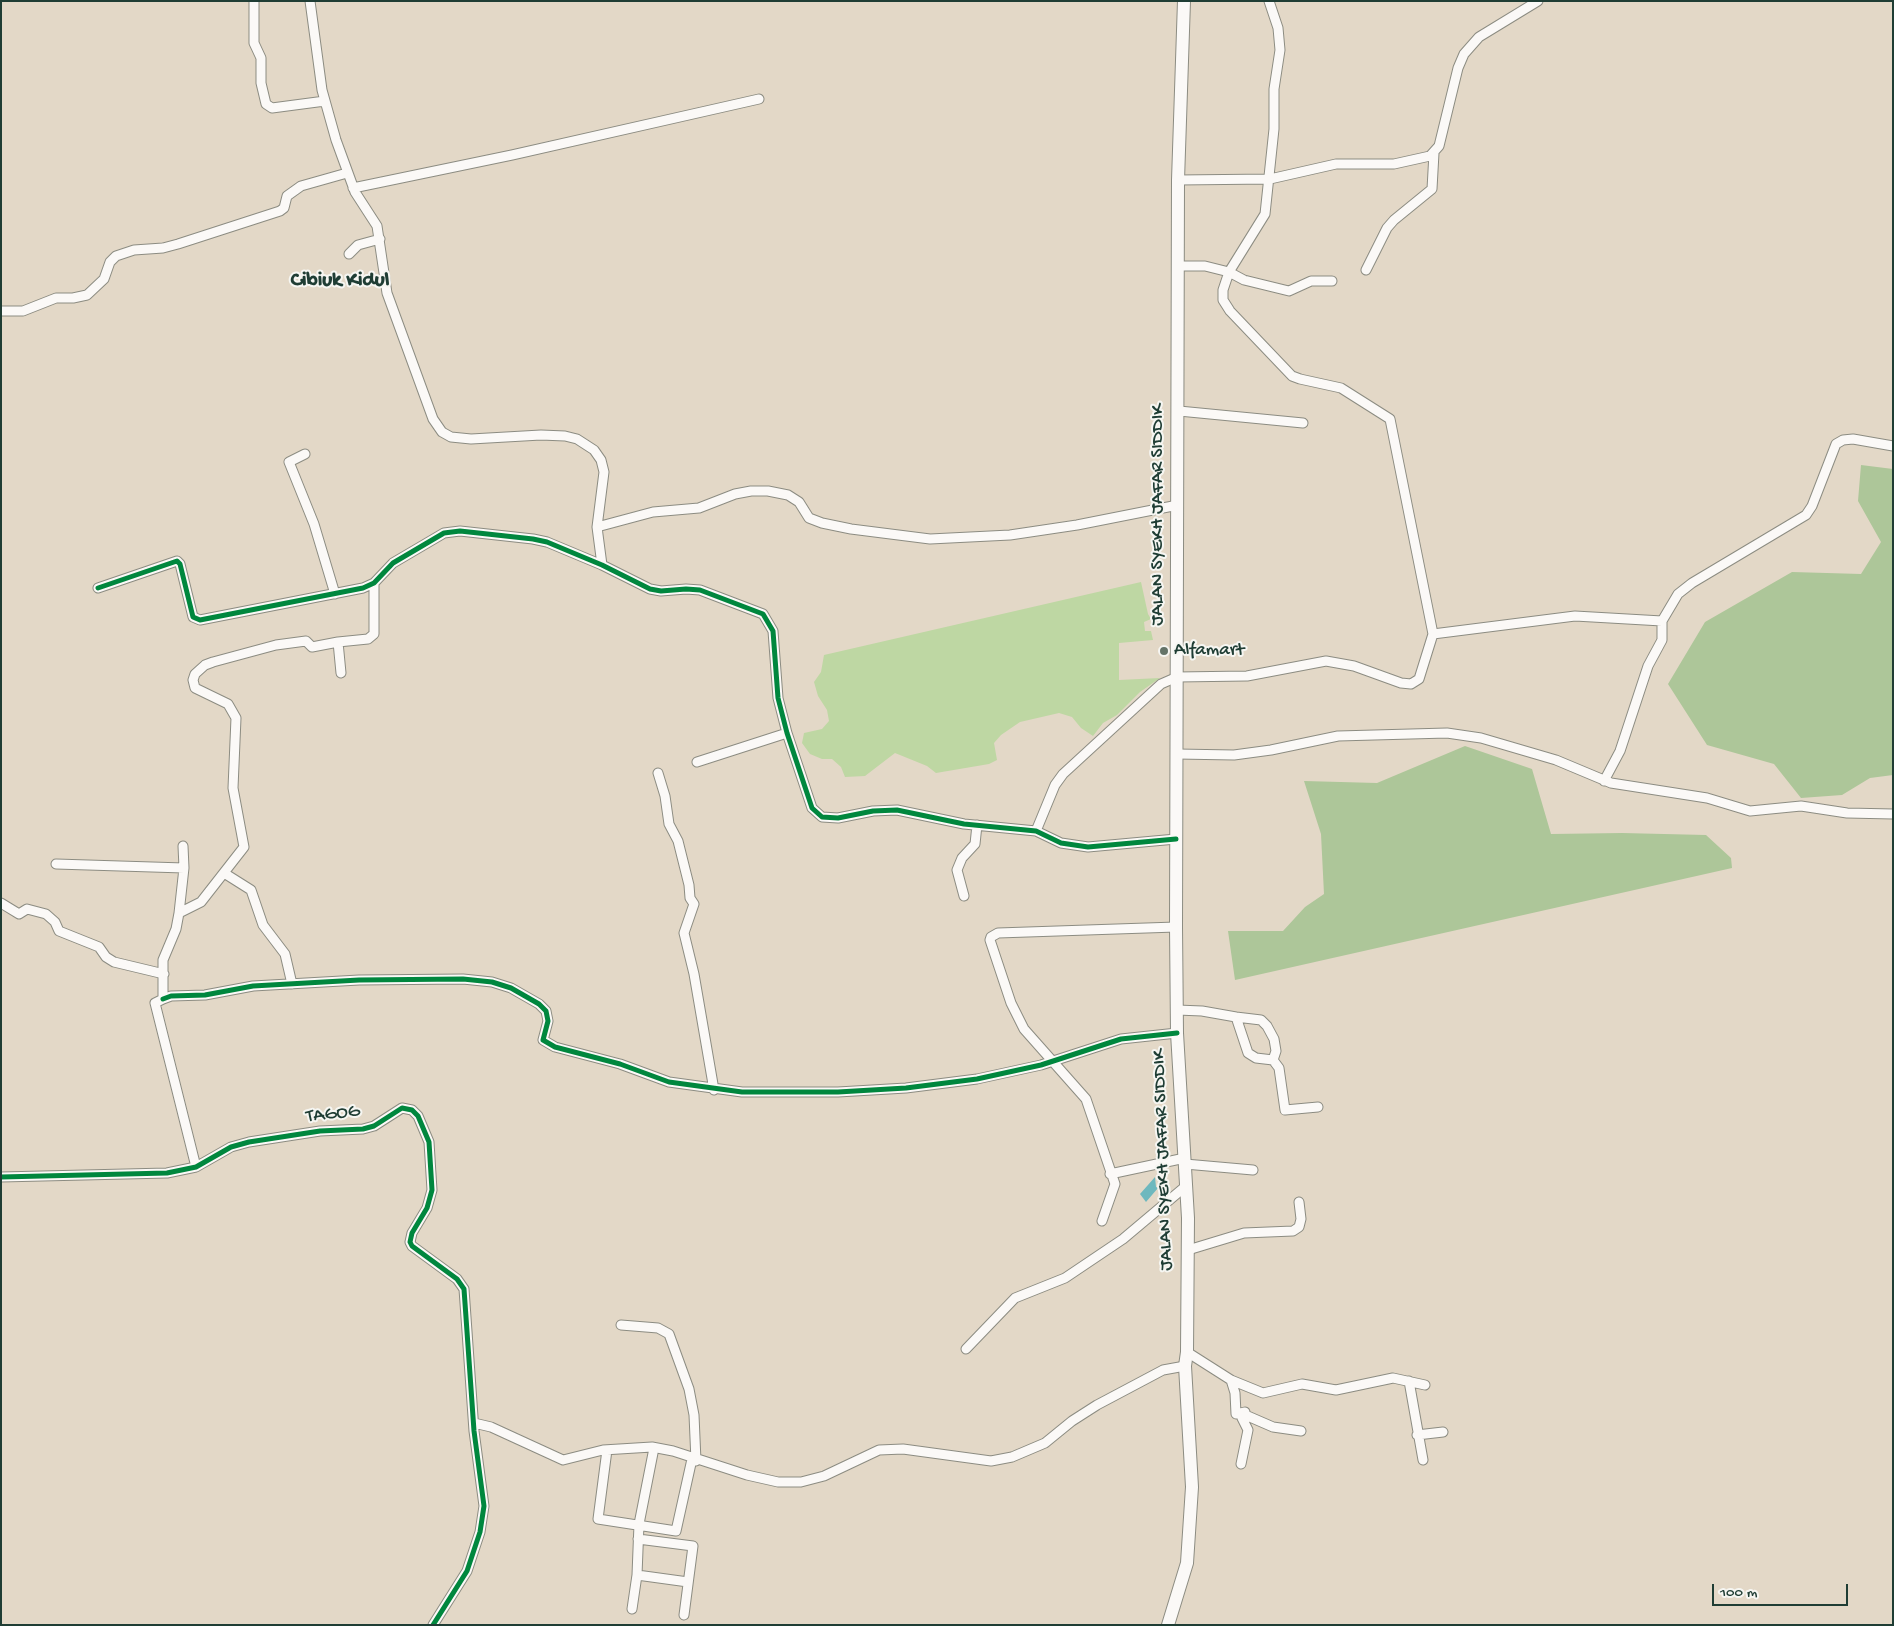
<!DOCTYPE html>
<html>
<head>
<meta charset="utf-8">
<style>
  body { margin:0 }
  #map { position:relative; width:1894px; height:1626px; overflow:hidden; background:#e3d8c7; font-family:"Gochi Hand",sans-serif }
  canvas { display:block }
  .frame { position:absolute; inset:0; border:2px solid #1f3d34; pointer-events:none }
  .scale { position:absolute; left:1712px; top:1584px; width:136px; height:22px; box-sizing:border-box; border:2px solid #1f3d34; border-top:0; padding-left:6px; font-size:15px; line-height:18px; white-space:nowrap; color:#1f3d34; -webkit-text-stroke:4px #f6f6f2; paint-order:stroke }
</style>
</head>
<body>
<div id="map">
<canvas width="1894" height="1626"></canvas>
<div class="frame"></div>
<div class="scale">100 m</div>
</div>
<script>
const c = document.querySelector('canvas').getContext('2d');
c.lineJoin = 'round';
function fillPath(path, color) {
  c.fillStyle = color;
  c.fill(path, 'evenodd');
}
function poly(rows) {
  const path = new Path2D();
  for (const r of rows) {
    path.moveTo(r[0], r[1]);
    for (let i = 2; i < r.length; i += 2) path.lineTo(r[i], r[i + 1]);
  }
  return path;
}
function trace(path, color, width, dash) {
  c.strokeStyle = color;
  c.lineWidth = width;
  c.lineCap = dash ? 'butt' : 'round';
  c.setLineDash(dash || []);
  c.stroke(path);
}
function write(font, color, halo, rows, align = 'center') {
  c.font = font + ' "Gochi Hand",sans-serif';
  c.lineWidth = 4;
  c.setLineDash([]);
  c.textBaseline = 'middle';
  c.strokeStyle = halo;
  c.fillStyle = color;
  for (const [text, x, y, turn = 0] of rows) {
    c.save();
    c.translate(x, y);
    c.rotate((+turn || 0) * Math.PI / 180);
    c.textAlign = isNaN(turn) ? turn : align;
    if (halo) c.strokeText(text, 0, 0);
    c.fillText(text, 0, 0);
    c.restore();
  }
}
fillPath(poly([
  [1141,582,1148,614,1151,619,1144,622,1145,631,1151,631,1153,640,1119,643,1119,680,1160,678,1140,692,1117,715,1103,723,1093,736,1081,728,1072,717,1059,713,1020,722,1001,735,994,743,997,760,989,764,936,773,927,766,895,753,865,776,845,777,841,767,832,759,822,759,810,754,802,743,804,733,822,729,829,721,827,710,818,696,814,682,821,672,824,655]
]), '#bed7a3');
fillPath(poly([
  [1861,465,1893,469,1893,775,1870,778,1842,795,1801,798,1774,764,1707,745,1668,684,1705,622,1792,572,1861,574,1881,542,1858,501],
  [1465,746,1532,769,1551,834,1622,833,1706,835,1731,858,1732,868,1235,980,1228,931,1283,931,1305,907,1324,894,1321,834,1304,781,1377,783]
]), '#adc699');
fillPath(poly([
  [1155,1177,1156,1187,1158,1188,1146,1202,1140,1194]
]), '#6eb8be');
const street = poly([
  [254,1,254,43,261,58,261,83,266,104,272,108,325,101],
  [310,1,322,90,336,140,355,192,377,226,387,293,433,419,442,432,451,437,471,439,541,435,565,436,577,439,594,450,601,460,604,472,597,527,602,565],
  [1178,180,1270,179,1336,164,1394,164,1430,156,1439,146,1458,68,1464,54,1479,37,1538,1],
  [353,188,512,155,759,99],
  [349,254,358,245,380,239],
  [1178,266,1205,266,1229,272,1265,214,1274,129,1274,89,1280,50,1278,28,1269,1],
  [1366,270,1387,228,1394,220,1432,189,1434,153],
  [1332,281,1311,281,1289,291,1244,280,1229,272,1223,290,1223,300,1230,311,1292,376,1300,379,1341,388,1390,419,1433,634],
  [1,311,23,311,56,298,73,298,87,295,104,279,110,262,116,256,134,250,163,248,178,244,280,211,284,208,287,196,301,186,347,173],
  [1179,411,1303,423],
  [305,454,289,462,314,524,335,594],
  [597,527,653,512,699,508,735,494,751,491,768,491,788,495,799,502,809,518,822,523,851,529,930,539,1010,535,1077,525,1178,505],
  [98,588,177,561,180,564,193,617,200,620,363,588,374,583,393,563,444,533,460,531,533,539,547,542,602,565,650,589,661,591,686,589,700,590,763,614,773,631,778,698,787,733,812,808,822,817,838,818,873,811,897,810,964,824,1036,831,1061,843,1088,847,1176,839],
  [1662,621,1678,594,1692,583,1806,515,1812,506,1836,444,1843,440,1853,439,1893,446],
  [341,673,338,642,368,639,374,634,374,583],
  [1177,754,1234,755,1271,750,1338,736,1447,733,1481,738,1556,760,1611,783,1707,798,1750,811,1801,806,1847,813,1893,814],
  [697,762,787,733],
  [658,773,665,796,669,824,678,841,689,885,690,898,694,904,684,933,694,974,714,1090],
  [1036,831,1055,785,1063,774,1161,684,1177,677,1247,676,1326,661,1354,666,1401,683,1411,684,1419,679,1433,634,1575,616,1662,621,1662,640,1648,666,1620,751,1604,781],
  [183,846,184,868,179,913,176,929,163,960,163,999,155,1003,196,1167],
  [56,864,184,868],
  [224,873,251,890,263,925,285,954,292,984],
  [964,896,957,870,962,858,975,844,977,825],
  [1,903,19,914,27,909,46,914,55,922,59,931,99,947,106,957,114,962,164,974],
  [179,913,201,902,244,847,233,788,236,718,228,704,195,688,193,680,195,674,205,665,213,662,276,645,306,641,312,647,338,642],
  [163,999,171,996,205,995,253,986,359,980,463,979,492,982,511,988,539,1004,546,1011,548,1021,543,1040,555,1047,620,1064,669,1082,742,1092,838,1092,906,1088,977,1079,1041,1065,1121,1039,1177,1033],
  [1177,1010,1202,1011,1236,1017,1248,1053,1256,1058,1273,1060,1279,1068,1285,1110,1318,1107],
  [1236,1017,1261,1020,1267,1026,1274,1039,1276,1051,1273,1060],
  [1185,1164,1253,1170],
  [1110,1174,1185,1158],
  [1,1177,167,1173,196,1167,231,1147,249,1142,320,1131,363,1129,374,1126,402,1108,412,1110,418,1116,429,1142,432,1190,427,1208,412,1233,410,1242,412,1246,457,1279,464,1289,474,1431,484,1506,480,1532,467,1571,433,1625],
  [1102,1221,1115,1184,1086,1099,1024,1029,1011,1003,990,940,991,937,998,933,1176,927],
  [1188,1250,1244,1233,1293,1231,1299,1227,1301,1219,1299,1202],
  [621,1325,658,1328,669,1334,689,1389,694,1415,696,1461],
  [966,1349,1015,1298,1065,1278,1123,1239,1186,1186],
  [1187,1352,1231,1380,1235,1393,1236,1414,1245,1412,1242,1418,1248,1430,1241,1464],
  [1231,1380,1263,1393,1302,1384,1336,1390,1393,1378,1425,1385],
  [1409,1381,1423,1460],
  [1243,1414,1273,1427,1301,1431],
  [474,1423,491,1427,563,1460,603,1450,652,1447,673,1451,747,1475,778,1482,801,1482,824,1476,879,1450,903,1449,991,1461,1012,1457,1045,1443,1072,1421,1097,1405,1163,1370,1185,1366],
  [1417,1435,1443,1432],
  [607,1450,598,1519,676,1531,692,1459],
  [638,1539,693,1546,684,1615],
  [637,1575,688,1582],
  [632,1609,637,1575,639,1524,654,1448]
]);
const secondary = poly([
  [1168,1625,1187,1563,1192,1487,1185,1366,1187,1352,1188,1218,1177,1033,1176,927,1178,180,1184,1]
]);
trace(street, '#8c8c82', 11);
trace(secondary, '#8c8c82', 14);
trace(street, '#fbf9f7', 9);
trace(secondary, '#fbf9f7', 12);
trace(poly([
  [98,588,177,561,180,564,193,617,200,620,363,588,374,583,393,563,444,533,460,531,533,539,547,542,602,565,650,589,661,591,686,589,700,590,763,614,773,631,778,698,787,733,812,808,822,817,838,818,873,811,897,810,964,824,1036,831,1061,843,1088,847,1176,839],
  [163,999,171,996,205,995,253,986,359,980,463,979,492,982,511,988,539,1004,546,1011,548,1021,543,1040,555,1047,620,1064,669,1082,742,1092,838,1092,906,1088,977,1079,1041,1065,1121,1039,1177,1033],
  [1,1177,167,1173,196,1167,231,1147,249,1142,320,1131,363,1129,374,1126,402,1108,412,1110,418,1116,429,1142,432,1190,427,1208,412,1233,410,1242,412,1246,457,1279,464,1289,474,1431,484,1506,480,1532,467,1571,433,1625]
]), '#00873e', 5);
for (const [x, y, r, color] of [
  [1164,651,5,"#647367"]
]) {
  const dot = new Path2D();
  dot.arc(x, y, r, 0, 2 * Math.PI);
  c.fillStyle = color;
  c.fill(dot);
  trace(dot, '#f6f6f2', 2);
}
write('19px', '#1f3d34', '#f6f6f2', [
  ["JALAN SYEKH JAFAR SIDDIK",1159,515,-90],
  ["TAGOG",333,1115,-6],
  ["JALAN SYEKH JAFAR SIDDIK",1164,1160,-92]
]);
write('19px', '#1f3d34', '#f6f6f2', [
  ["Alfamart",1174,651]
], 'left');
write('bold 21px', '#1f3d34', '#f6f6f2', [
  ["Cibiuk Kidul",340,282]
]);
</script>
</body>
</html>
